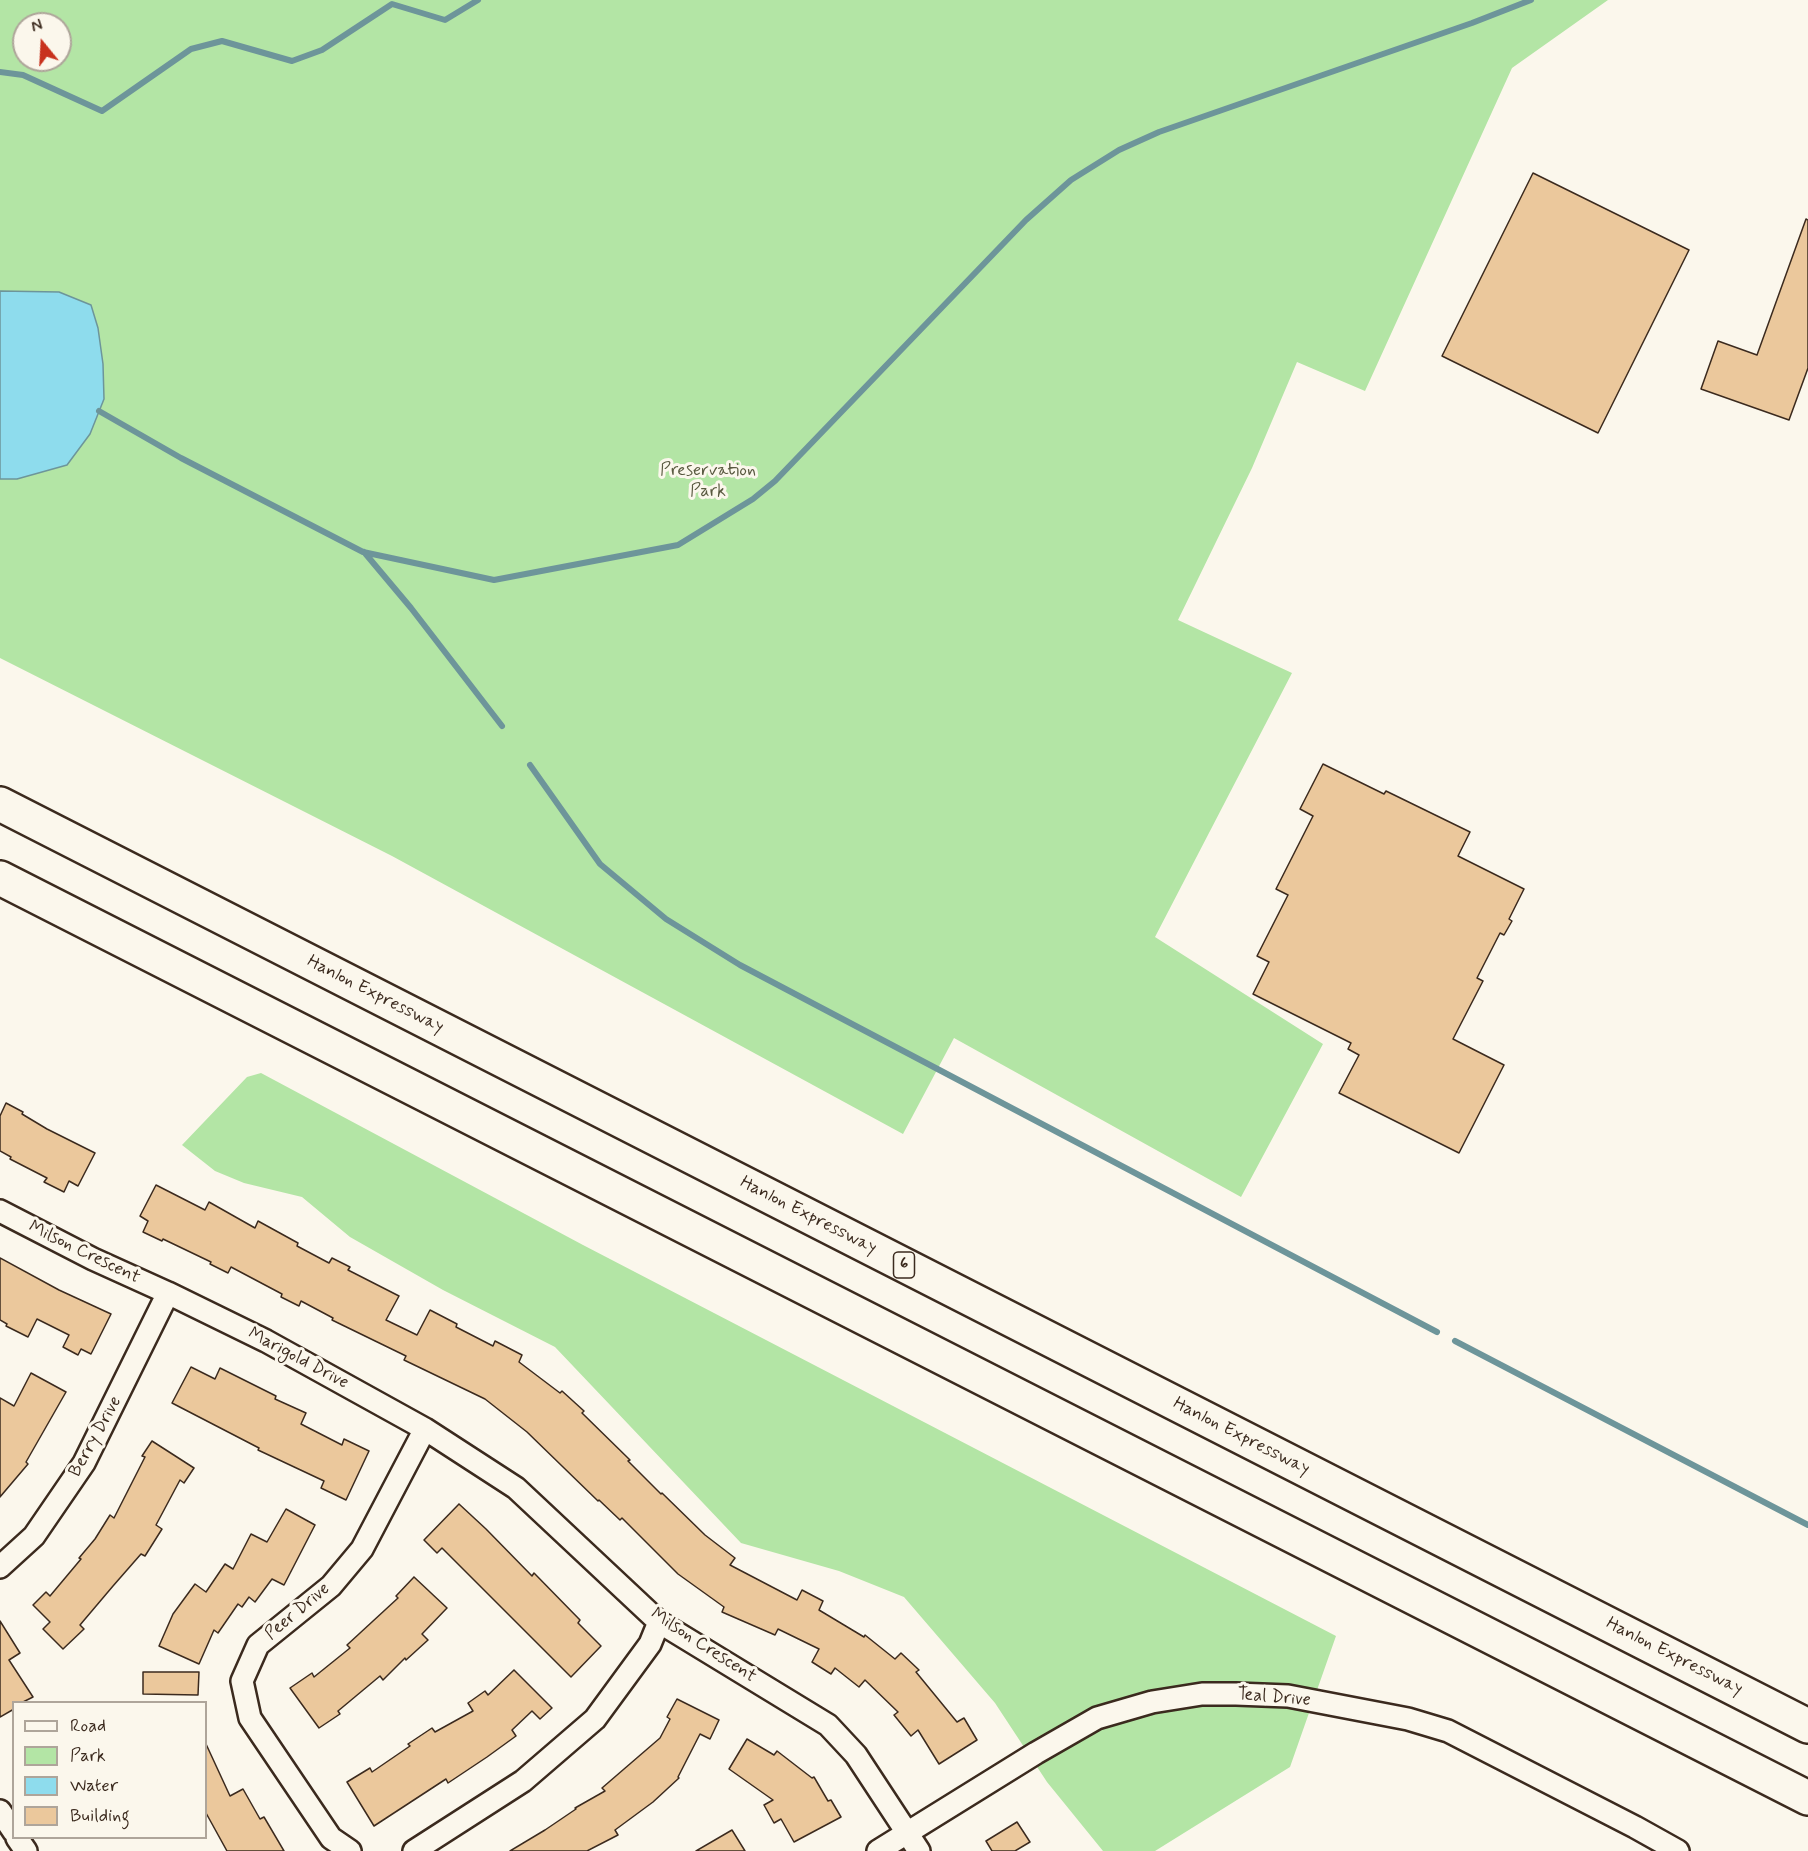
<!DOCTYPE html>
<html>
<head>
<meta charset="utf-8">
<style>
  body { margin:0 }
  #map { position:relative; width:1808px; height:1851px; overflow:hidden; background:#fbf7ec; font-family:Mynerve,sans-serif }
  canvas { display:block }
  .legend { position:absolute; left:12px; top:1701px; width:195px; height:138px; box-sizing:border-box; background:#fbf7ec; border:2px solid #aea59a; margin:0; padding:8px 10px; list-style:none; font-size:18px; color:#3b2a1e }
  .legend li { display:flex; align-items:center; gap:12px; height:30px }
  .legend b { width:30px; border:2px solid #aea59a }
  .north { position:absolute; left:12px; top:12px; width:60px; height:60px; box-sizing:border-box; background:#fbf7ec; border:2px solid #aea59a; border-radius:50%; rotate:342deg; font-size:16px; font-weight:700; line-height:24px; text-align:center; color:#3b2a1e }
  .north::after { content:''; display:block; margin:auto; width:21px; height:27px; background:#c8321e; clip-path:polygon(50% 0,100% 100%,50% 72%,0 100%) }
</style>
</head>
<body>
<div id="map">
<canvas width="1808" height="1851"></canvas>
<ul class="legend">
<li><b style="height:8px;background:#fbf7ec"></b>Road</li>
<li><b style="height:16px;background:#b3e5a5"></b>Park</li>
<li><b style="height:16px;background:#8edced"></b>Water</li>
<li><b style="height:16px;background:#ebc89c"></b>Building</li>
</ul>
<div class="north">N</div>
</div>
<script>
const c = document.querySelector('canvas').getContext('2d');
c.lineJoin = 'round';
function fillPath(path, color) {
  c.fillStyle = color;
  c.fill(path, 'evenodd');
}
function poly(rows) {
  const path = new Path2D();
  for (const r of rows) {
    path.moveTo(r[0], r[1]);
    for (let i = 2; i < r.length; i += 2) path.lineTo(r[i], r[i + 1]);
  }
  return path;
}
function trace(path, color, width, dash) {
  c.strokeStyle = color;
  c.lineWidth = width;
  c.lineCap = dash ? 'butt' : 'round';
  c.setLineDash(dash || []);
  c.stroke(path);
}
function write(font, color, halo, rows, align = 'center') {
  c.font = font + ' Mynerve,sans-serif';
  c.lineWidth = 6;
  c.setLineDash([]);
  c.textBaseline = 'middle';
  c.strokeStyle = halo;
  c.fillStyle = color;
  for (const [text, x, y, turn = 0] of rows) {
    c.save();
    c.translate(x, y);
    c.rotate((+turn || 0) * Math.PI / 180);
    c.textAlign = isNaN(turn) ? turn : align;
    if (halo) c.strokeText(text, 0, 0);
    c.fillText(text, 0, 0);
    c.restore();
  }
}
fillPath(poly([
  [0,0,1608,0,1512,68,1365,391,1297,362,1252,468,1178,620,1292,673,1155,937,1323,1044,1241,1197,954,1038,903,1134,392,856,0,658],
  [24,24,60,24,60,60,24,60],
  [261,1073,583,1245,1336,1636,1290,1767,1155,1851,1103,1851,1047,1782,995,1703,904,1597,839,1571,741,1543,555,1347,443,1290,350,1237,302,1197,244,1183,215,1171,182,1145,247,1077]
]), '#b3e5a5');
const water = poly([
  [0,291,59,292,91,305,98,328,103,364,104,399,90,434,67,465,17,479,0,479,0,291]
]);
fillPath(water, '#8edced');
trace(water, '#6d959a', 1.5);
trace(poly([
  [0,72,23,75,102,111,191,49,222,41,292,61,322,50,392,4,445,20,478,0],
  [99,411,181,458,363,552,494,580,678,545,753,499,775,481,1026,220,1071,180,1119,150,1159,132,1472,23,1531,0],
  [364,552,411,608,502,726],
  [530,765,600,864,666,919,740,965,1437,1332],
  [1455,1341,1808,1525]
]), '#6d959a', 6);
const building = poly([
  [1533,173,1689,250,1598,433,1442,356,1533,173],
  [1806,219,1808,220,1808,368,1789,420,1701,389,1718,341,1757,355,1806,219],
  [1323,764,1384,794,1386,791,1470,832,1458,856,1524,889,1509,919,1512,921,1504,935,1500,933,1477,978,1483,981,1453,1039,1504,1065,1459,1153,1339,1093,1359,1055,1348,1049,1351,1043,1253,994,1269,962,1257,956,1288,895,1276,889,1313,816,1300,809,1323,764],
  [6,1103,23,1112,22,1114,47,1129,95,1153,78,1186,69,1181,64,1192,44,1182,47,1178,10,1159,11,1157,0,1151,0,1116,6,1103],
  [156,1185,205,1210,209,1202,255,1228,258,1221,298,1243,297,1246,329,1263,332,1258,350,1267,348,1270,399,1296,386,1320,417,1335,430,1310,457,1324,456,1327,493,1346,495,1341,522,1355,519,1362,560,1393,562,1391,584,1411,582,1413,630,1460,628,1461,661,1494,662,1493,705,1535,735,1558,730,1565,797,1600,802,1590,823,1601,819,1610,864,1637,865,1635,895,1659,901,1653,919,1670,916,1672,957,1722,964,1718,977,1740,939,1764,918,1730,911,1736,894,1715,898,1712,865,1680,859,1687,835,1668,831,1674,812,1662,819,1649,778,1629,775,1635,722,1612,724,1607,678,1574,622,1518,620,1520,599,1500,598,1501,527,1432,485,1399,404,1360,406,1356,332,1320,333,1318,301,1301,299,1306,281,1297,282,1294,231,1267,228,1273,210,1264,211,1262,163,1239,162,1241,143,1232,148,1221,140,1216,156,1185],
  [0,1258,59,1290,111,1314,91,1354,81,1349,78,1355,63,1347,69,1335,37,1319,28,1337,6,1326,7,1324,0,1320,0,1258],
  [191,1367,215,1379,220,1368,276,1396,275,1399,306,1413,301,1424,342,1445,344,1439,369,1451,346,1500,321,1488,324,1481,258,1450,259,1448,172,1403,191,1367],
  [31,1373,66,1392,26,1462,28,1464,0,1497,0,1398,14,1406,31,1373],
  [152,1441,194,1468,184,1483,180,1480,156,1525,162,1529,145,1556,141,1554,113,1586,80,1625,84,1629,63,1649,43,1629,50,1622,33,1605,46,1592,50,1596,81,1559,79,1558,95,1539,110,1515,114,1518,145,1457,142,1456,152,1441],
  [459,1504,486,1529,532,1576,534,1573,580,1620,578,1623,601,1646,571,1677,442,1548,437,1553,424,1540,459,1504],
  [286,1509,315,1525,284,1585,272,1579,255,1602,249,1597,242,1607,238,1604,218,1633,214,1630,199,1664,159,1646,173,1614,195,1584,206,1592,225,1564,233,1569,251,1534,267,1542,286,1509],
  [414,1577,447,1608,422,1634,428,1640,406,1660,405,1658,383,1680,380,1676,338,1711,340,1714,319,1728,290,1688,312,1673,314,1677,350,1648,347,1645,398,1598,396,1596,414,1577],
  [0,1621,20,1653,9,1660,33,1697,23,1702,14,1702,14,1709,0,1717,0,1621],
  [514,1670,552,1708,540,1719,532,1711,512,1730,516,1736,487,1757,448,1783,446,1779,374,1826,347,1782,370,1768,372,1772,410,1746,408,1744,432,1728,435,1732,473,1711,468,1703,485,1691,488,1695,514,1670],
  [143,1672,199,1672,198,1695,143,1694,143,1672],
  [677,1699,719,1720,710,1739,700,1734,678,1777,679,1778,653,1802,615,1830,618,1835,587,1851,510,1851,545,1830,576,1809,575,1808,605,1791,602,1788,660,1738,670,1719,667,1717,677,1699],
  [747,1739,774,1755,777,1751,812,1778,814,1777,828,1801,831,1800,841,1817,794,1842,781,1819,774,1823,764,1805,773,1800,729,1769,747,1739],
  [206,1744,230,1796,243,1789,260,1819,264,1817,284,1851,227,1851,206,1813,206,1744],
  [1017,1822,1030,1842,1015,1851,992,1851,986,1841,1017,1822],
  [732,1830,745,1851,696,1851,732,1830]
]);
fillPath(building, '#ebc89c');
trace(building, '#3b2a1e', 1.5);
const minor = poly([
  [0,1211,93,1259,168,1293,266,1341,425,1429,516,1488,659,1622,828,1725,856,1755,919,1851],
  [0,1567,34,1536,84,1463,168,1293],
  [0,1811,14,1832],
  [17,1838,26,1851],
  [350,1851,331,1838,250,1718,242,1681,258,1645,331,1586,362,1549,425,1429],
  [414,1851,523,1781,595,1719,650,1644,659,1622],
  [878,1851,1036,1753,1097,1718,1152,1702,1202,1694,1236,1694,1288,1696,1408,1719,1448,1731,1635,1827,1678,1851]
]);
const motorway = poly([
  [0,804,1808,1726],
  [0,878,1808,1798]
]);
trace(minor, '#3b2a1e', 26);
trace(motorway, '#3b2a1e', 38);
trace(minor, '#fbf7ec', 21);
trace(motorway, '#fbf7ec', 33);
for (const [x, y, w] of [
  [904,1265,21]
]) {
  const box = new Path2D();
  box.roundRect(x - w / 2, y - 13, w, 26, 4.5);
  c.fillStyle = '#fbf7ec';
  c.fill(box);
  trace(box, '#3b2a1e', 1.5);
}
write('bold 16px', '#3b2a1e', null, [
  ["6",904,1265]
]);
write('18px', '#595940', '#fbf7ec', [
  ["Preservation",708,471],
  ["Park",708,492]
]);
write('18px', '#3b2a1e', '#fbf7ec', [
  ["Hanlon Expressway",375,995,27],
  ["Hanlon Expressway",808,1216,27],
  ["Milson Crescent",84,1253,26],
  ["Marigold Drive",298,1359,28],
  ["Berry Drive",96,1437,-61],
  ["Hanlon Expressway",1241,1437,27],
  ["Peer Drive",298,1612,-40],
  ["Milson Crescent",703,1646,33],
  ["Hanlon Expressway",1674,1657,27],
  ["Teal Drive",1274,1698,5]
]);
</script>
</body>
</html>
